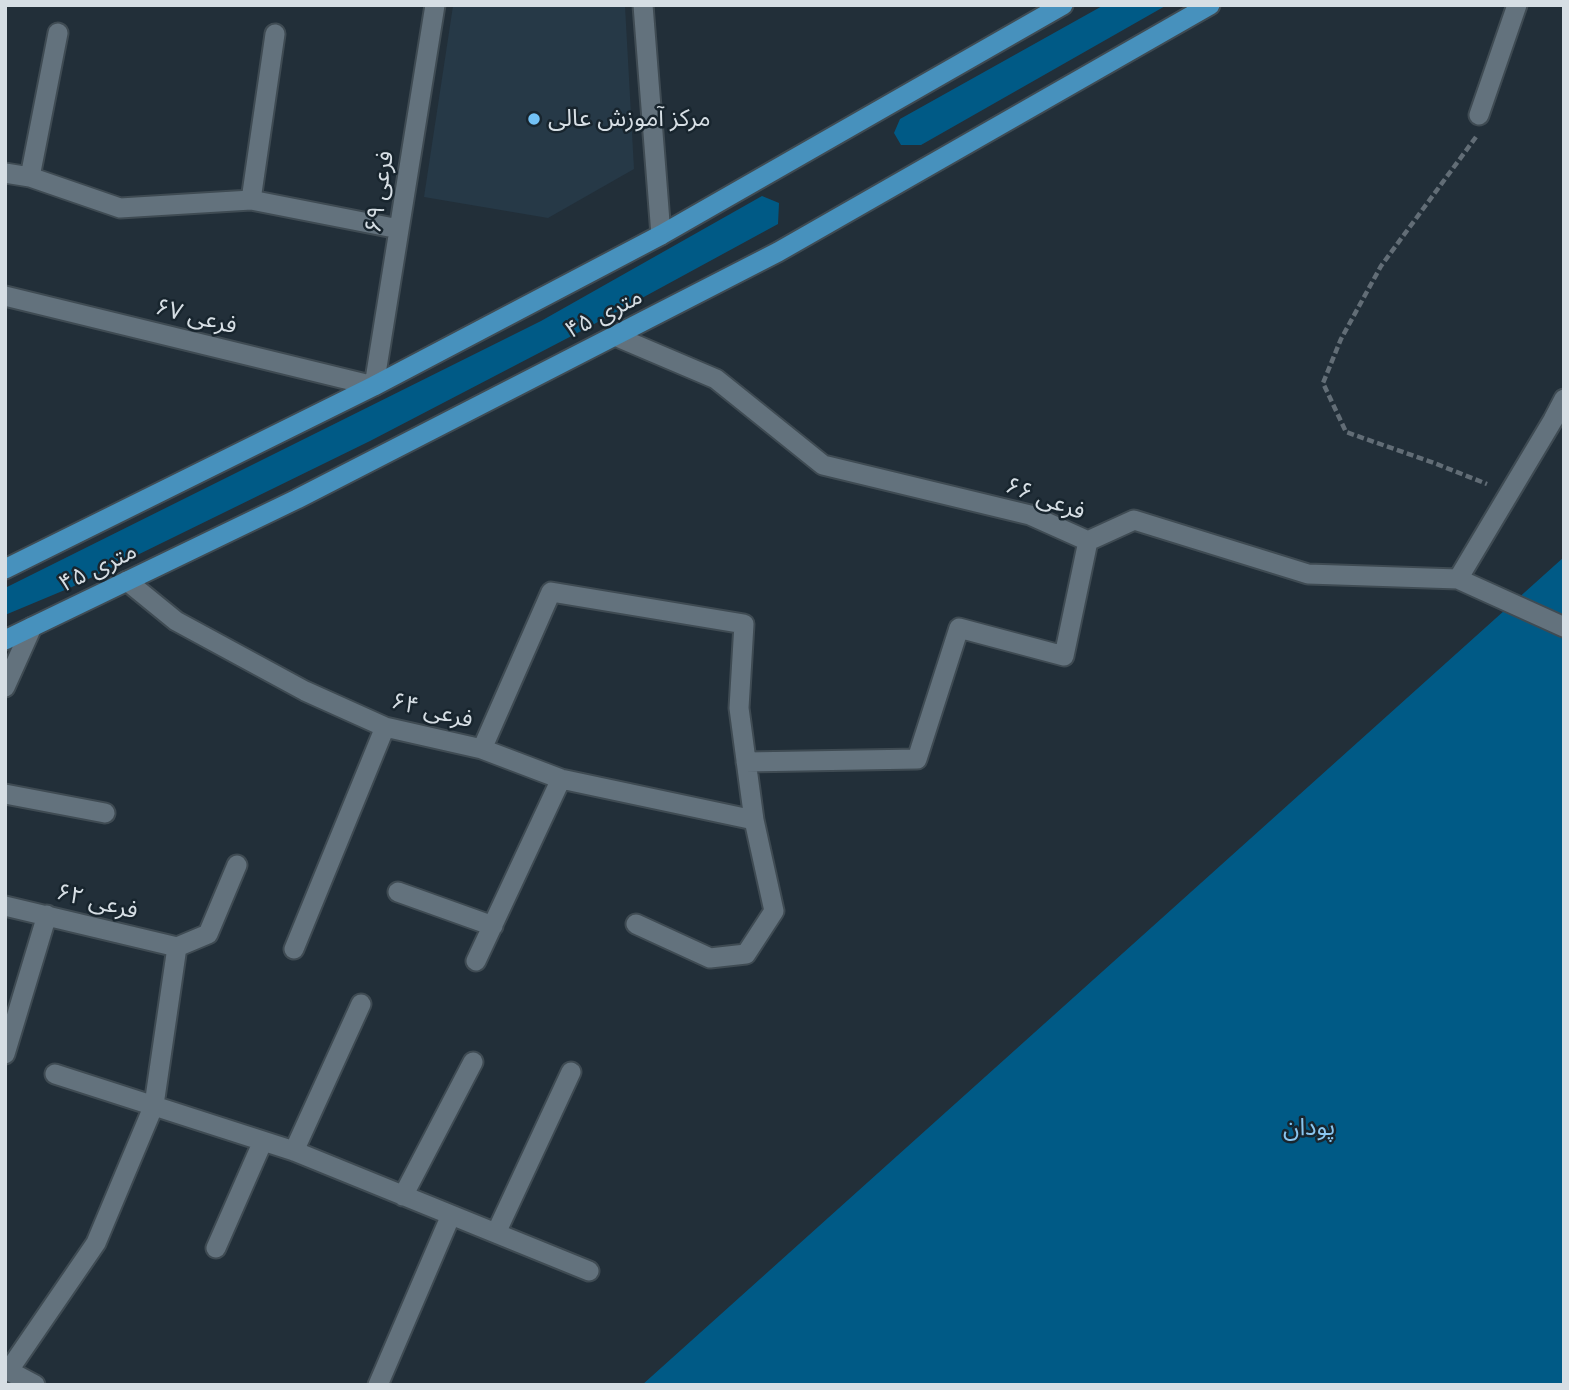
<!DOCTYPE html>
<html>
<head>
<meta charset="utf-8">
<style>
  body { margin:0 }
  #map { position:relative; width:1569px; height:1390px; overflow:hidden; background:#222f39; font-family:"Open Sans",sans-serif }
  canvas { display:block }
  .frame { position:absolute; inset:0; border:7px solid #d6dee4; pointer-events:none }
</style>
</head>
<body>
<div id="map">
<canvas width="1569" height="1390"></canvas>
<div class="frame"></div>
</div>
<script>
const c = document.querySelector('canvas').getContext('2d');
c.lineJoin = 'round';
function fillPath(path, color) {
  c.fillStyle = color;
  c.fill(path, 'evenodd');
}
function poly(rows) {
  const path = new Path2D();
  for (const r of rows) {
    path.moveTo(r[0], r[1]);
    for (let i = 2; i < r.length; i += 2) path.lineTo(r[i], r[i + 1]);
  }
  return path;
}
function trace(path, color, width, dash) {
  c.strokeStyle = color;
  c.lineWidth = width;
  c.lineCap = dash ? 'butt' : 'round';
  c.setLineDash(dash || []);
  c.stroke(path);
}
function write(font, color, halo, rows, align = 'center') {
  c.font = font + ' "Open Sans","Noto Sans Arabic",sans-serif';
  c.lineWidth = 5;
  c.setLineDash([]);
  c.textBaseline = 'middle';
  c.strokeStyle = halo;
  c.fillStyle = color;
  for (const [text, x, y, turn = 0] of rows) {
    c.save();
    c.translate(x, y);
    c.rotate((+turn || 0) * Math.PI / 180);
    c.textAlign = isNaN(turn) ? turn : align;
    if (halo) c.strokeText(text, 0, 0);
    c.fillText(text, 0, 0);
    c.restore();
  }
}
fillPath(poly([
  [453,6,625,6,634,169,548,218,424,197]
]), '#263947');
fillPath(poly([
  [1104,5,1167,5,921,145,901,145,894,133,900,119],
  [762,196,779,203,778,224,585,329,370,441,72,587,5,615,5,588,541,321],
  [1564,557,1564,1385,642,1385]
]), '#005a86');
const minor = poly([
  [643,5,661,235],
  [1479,115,1517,5],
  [5,173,30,177,120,208,251,200,399,229],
  [30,177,58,33],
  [251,200,275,34],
  [5,296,374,386,435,5],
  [615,336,716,379,823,465,1030,515,1088,541,1134,520,1308,574,1458,579,1564,627],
  [1458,579,1553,420,1564,399],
  [127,581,176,621,305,691,385,727,482,749,561,779,754,820],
  [5,687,32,627],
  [482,749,551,592,744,624,739,708,754,820,774,911,746,954,710,958,636,924],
  [746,762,917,759,959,628,1064,656,1088,541],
  [5,794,105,813],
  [398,892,493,926],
  [5,906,177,947],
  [177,947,208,934,237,865],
  [294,949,385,727],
  [476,961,561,779],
  [5,1054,47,915],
  [55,1074,294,1151,589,1271],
  [294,1151,361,1004],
  [403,1196,473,1062],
  [496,1233,571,1072],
  [216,1248,263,1141],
  [5,1369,35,1385],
  [9,1370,96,1243,154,1105,177,947],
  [378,1385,451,1215]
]);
const primary = poly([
  [5,569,374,386,661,235,1063,5],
  [5,640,297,499,778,252,1210,5]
]);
trace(minor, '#3f4b53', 23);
trace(primary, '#3f4b53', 23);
trace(poly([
  [1476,137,1381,266,1341,339,1323,383,1346,432,1434,463,1487,484]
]), '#626d76', 4.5, [7, 3.5]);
trace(minor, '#63727d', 19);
trace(primary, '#4791bd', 19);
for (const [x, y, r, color] of [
  [534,119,7,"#72c1f5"]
]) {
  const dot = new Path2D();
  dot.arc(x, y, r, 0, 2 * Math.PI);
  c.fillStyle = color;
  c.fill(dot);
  trace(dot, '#18252e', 2.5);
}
write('24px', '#d6dee4', '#18252e', [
  ["مرکز آموزش عالی",548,119]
], 'left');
write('24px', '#d6dee4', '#18252e', [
  ["فرعی ۶۹",380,192,-81],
  ["۴۵ متری",604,314,-27],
  ["فرعی ۶۷",196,317,14],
  ["فرعی ۶۶",1045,499,20],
  ["۴۵ متری",98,568,-26],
  ["فرعی ۶۴",432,711,14],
  ["فرعی ۶۲",97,902,14]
]);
write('24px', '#8ac6f0', '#18252e', [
  ["پودان",1309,1128]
]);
</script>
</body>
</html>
